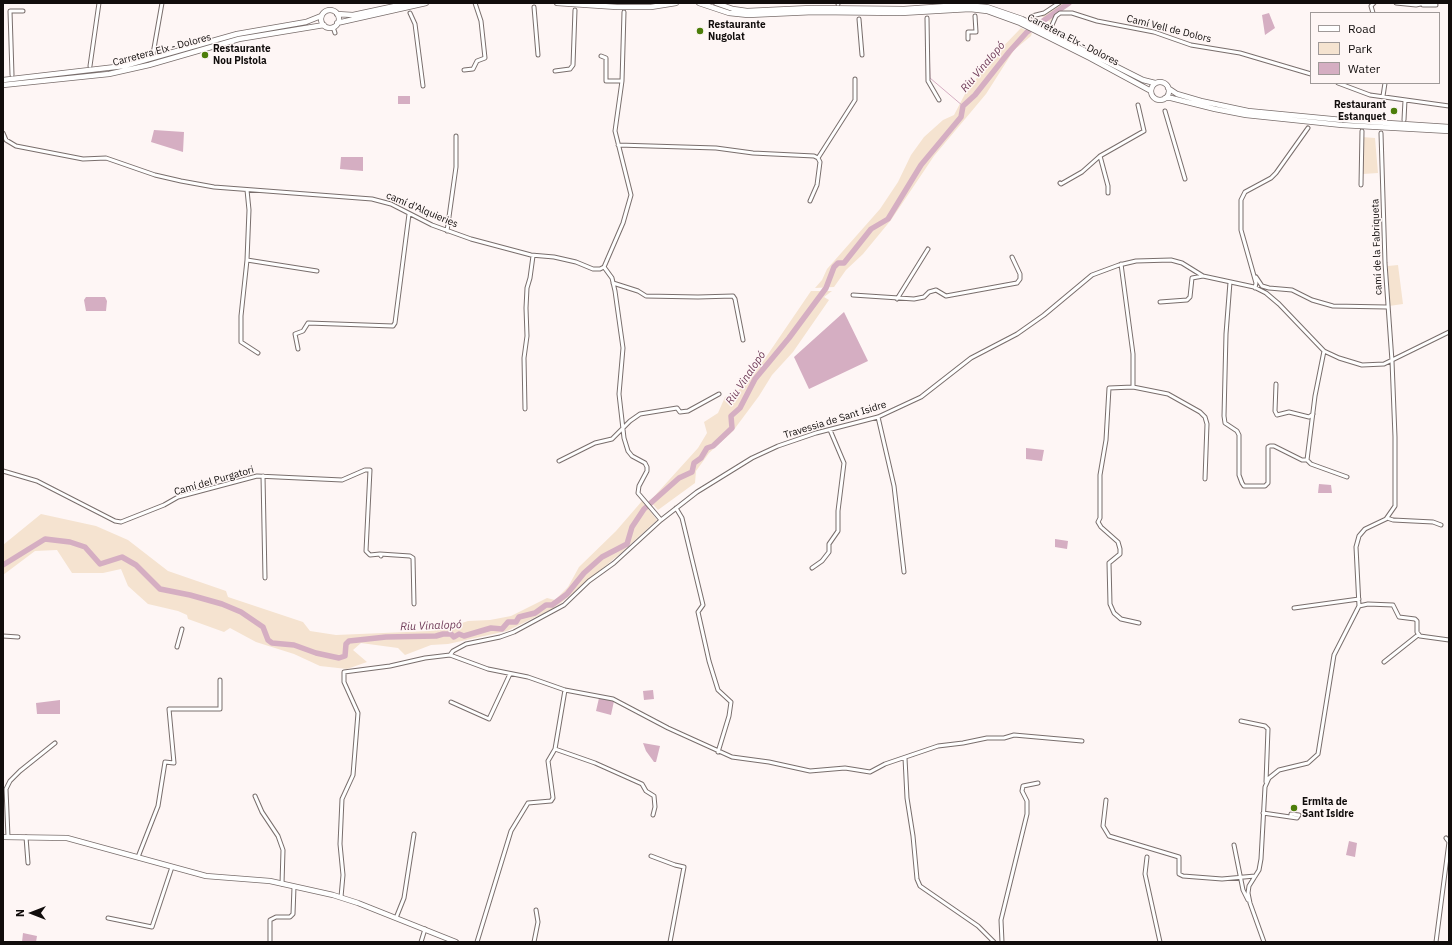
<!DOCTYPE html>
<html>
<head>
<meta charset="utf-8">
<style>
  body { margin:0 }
  #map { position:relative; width:1452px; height:945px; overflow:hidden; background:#fef6f5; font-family:"IBM Plex Sans",sans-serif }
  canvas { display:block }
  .frame { position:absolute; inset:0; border:4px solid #110d0c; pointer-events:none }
  .legend { position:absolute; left:1310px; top:12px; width:130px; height:72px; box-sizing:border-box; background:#fef6f5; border:1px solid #9f9998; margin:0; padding:5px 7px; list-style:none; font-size:12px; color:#110d0c }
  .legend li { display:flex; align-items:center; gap:8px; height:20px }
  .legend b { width:20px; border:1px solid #9f9998 }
  .north { position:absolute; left:12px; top:893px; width:40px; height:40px; -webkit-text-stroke:3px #fef6f5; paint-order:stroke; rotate:270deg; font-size:11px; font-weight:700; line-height:16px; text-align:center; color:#110d0c }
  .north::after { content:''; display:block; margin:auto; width:14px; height:18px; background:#110d0c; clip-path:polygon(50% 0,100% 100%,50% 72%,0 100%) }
</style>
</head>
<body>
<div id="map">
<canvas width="1452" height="945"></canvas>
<div class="frame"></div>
<ul class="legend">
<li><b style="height:5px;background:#fff"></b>Road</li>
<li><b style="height:11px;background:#f5e3d0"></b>Park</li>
<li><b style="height:11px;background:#d5aec2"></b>Water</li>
</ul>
<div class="north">N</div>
</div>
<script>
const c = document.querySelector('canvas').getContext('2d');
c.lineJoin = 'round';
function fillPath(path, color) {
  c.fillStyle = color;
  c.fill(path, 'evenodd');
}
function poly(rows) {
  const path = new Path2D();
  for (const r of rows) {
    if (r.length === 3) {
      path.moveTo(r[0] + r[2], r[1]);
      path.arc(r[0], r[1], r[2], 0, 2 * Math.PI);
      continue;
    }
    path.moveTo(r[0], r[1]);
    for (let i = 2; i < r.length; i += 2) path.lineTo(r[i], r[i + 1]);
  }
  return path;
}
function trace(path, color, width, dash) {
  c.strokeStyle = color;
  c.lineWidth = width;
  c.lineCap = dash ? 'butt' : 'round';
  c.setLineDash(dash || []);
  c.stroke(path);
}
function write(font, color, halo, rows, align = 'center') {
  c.font = font + ' "IBM Plex Sans",sans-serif';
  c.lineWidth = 3;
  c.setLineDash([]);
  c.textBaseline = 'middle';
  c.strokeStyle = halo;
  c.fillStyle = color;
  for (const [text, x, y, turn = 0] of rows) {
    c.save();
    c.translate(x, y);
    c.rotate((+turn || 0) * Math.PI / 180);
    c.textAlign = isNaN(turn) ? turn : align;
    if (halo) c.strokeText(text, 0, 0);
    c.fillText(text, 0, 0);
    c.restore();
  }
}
fillPath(poly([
  [1062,3,1072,3,1054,15,1050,22,1041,16],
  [1021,28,1032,33,1031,36,1014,50,986,94,934,156,891,220,863,254,846,270,834,287,815,288,822,280,827,269,880,209,898,182,911,155,924,137,943,120,954,115,965,94,990,60],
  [1362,137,1375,138,1378,173,1363,174],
  [1398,265,1403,304,1389,306,1388,266],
  [811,291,832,291,824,297,829,300,793,352,772,375,759,396,733,431,709,453,696,471,695,483,658,510,650,501,698,448,707,433,704,422,718,413,725,397,738,391,764,360],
  [642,501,657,520,621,553,561,603,552,609,507,631,448,644,431,645,405,655,398,648,361,643,353,650,367,662,347,669,320,666,294,654,256,642,230,628,224,632,188,619,187,615,178,611,148,604,128,586,121,569,103,573,72,573,57,550,35,551,3,575,3,545,41,514,96,526,128,540,168,571,226,591,228,597,303,622,310,631,336,635,430,631,444,629,468,621,490,620,511,616,547,598,555,600,568,587,579,567,616,531]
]), '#f5e3d0');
fillPath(poly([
  [1269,13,1275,28,1265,35,1262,15],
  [398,96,410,96,410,104,398,104],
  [154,130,184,132,183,152,151,142],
  [341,157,363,157,363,171,340,169],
  [86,297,105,297,107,301,106,311,86,311,84,300],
  [844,312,868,361,809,389,794,357],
  [1026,448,1044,450,1042,461,1026,459],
  [1319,484,1331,485,1332,493,1318,493],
  [1055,539,1068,541,1067,549,1055,547],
  [653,690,654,699,644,700,643,691],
  [599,698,614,701,611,715,596,711],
  [60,700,60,714,37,714,36,703],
  [643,743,660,746,656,762,654,762,646,751],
  [1349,841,1357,843,1355,857,1346,855],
  [23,933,37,936,36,942,22,942]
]), '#d5aec2');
trace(poly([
  [929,44,930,78,963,106]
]), '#d5aec2', 1);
trace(poly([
  [3,565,45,539,70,542,85,547,100,564,122,557,136,565,160,589,190,595,222,604,241,612,263,627,268,640,272,643,294,645,316,653,339,658,345,656,346,644,349,641,386,637,436,636,443,634,451,634,454,637,459,634,464,636,491,628,502,629,508,622,516,622,519,617,535,613,546,605,552,605,567,594,584,573,602,557,627,544,632,527,644,509,679,478,692,472,694,463,701,458,707,448,713,446,732,428,731,416,740,408,755,379,789,338,826,288,834,267,838,263,844,263,871,229,888,219,921,165,961,117,963,106,975,95,1009,52,1027,32,1069,3]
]), '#d5aec2', 5.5);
const street = poly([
  [1396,3,1416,5,1425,3],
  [838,4,838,3],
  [1423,5,1436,5],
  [534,7,538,55],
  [410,13,415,24,423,86],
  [1373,13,1371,6,1374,3],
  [1032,16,1044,13,1059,3],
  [927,18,928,81,939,100],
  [859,19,862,55],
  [1052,25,1056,16,1060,13,1072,13,1097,21,1154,32,1191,45,1240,53,1311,74],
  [333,27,335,33],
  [968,39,968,32,976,32,975,16],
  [153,54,162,3],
  [601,56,606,58,606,81,622,81],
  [90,66,99,3],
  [464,70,473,69,477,61,485,58,481,21,475,3],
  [555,71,570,69,573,65,575,10],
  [12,75,10,11,23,11],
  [1338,83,1370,95,1449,106],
  [1383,96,1385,83],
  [1165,111,1185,179],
  [1404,120,1405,100],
  [3,133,6,140,16,146,83,159,106,158,155,175,181,181,214,187,372,199,391,204,432,225,471,239,531,255,554,257,576,262,593,269,600,269,604,267,623,223,631,195,615,131,622,81,624,12],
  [618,145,716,148,753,153,814,156,818,158,820,162,817,185,810,201],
  [818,158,855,100,855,79],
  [1060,183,1061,184,1082,172,1100,156],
  [1361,185,1362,131],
  [247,190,249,210,247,260,317,271],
  [1108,193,1108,186,1100,156,1144,131,1138,105],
  [447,231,456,167,456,136],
  [247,260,241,316,241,342,258,353],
  [1121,264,1133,354,1133,387,1109,388,1106,440,1100,475,1100,518,1098,522,1101,527,1118,542,1120,549,1120,554,1109,563,1110,604,1114,613,1121,619,1139,623],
  [604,267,612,278,615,291,623,348,619,394,624,438,628,451,632,456,645,463,647,467,647,471,639,486,638,493,661,520],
  [1256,277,1262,286,1269,288,1292,290,1312,300,1333,306,1387,307],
  [1230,282,1226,334,1224,416,1225,423,1237,431,1239,435,1239,475,1242,483,1244,486,1265,486,1268,483,1268,447,1270,446,1274,446,1302,460,1307,460],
  [613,283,638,291,646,296,698,297,733,296,735,299,743,340],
  [1255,288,1256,283,1241,230,1241,200,1245,192,1271,178,1276,173,1308,128],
  [853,295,914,299,924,297,929,292,936,290,946,296,1017,283,1020,279,1020,274,1012,257],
  [897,299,928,249],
  [1160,302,1187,300,1190,297,1192,278,1203,276],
  [298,349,295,334,303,331,308,323,393,326,395,323,409,214],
  [1324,351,1315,396,1307,460,1311,464,1347,477],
  [1276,384,1275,411,1277,415,1289,412,1309,417,1313,414],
  [1133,387,1168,394,1200,412,1205,417,1207,424,1205,479],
  [525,409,524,358,527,336,526,308,527,288,530,278,533,256],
  [878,417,894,486,904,572],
  [559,461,595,443,612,439,630,421,640,414,677,408,680,412,688,411,719,394],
  [3,471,37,481,115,521,121,522,164,505,178,497,257,476,342,480,365,470,370,470,366,551,370,555,380,554,381,556],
  [263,476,265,578],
  [676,508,682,518,703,605,698,612,709,661,718,690,731,702,729,716,718,752],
  [1387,518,1393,520,1433,522,1441,525],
  [380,554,410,556,413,558,414,604],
  [812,568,822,561,829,552,829,544,838,531,838,511,844,463,830,430],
  [1359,606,1368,604,1393,605,1399,617,1415,619,1417,621,1417,632,1420,636,1449,640],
  [1294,608,1359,599],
  [3,636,18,637],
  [177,647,182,629],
  [450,655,488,669,528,677,565,690,613,699,668,728,732,757,769,762,810,771,845,768,870,772,885,764,938,746,963,743,987,738,1004,738,1014,735,1082,741],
  [1384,662,1418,635],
  [451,702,489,719,510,674],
  [1241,721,1265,726,1268,729,1266,782],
  [555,749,595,763,642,784,646,791,654,796,655,807,653,815],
  [905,758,907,798,913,836,917,879,920,886,978,926,994,942],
  [255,796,262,812,278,836,283,850,282,884],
  [1106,800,1103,826,1109,836,1179,857,1179,874,1183,876,1222,879,1255,876],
  [1263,813,1297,818,1299,815,1291,814,1291,817],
  [8,837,6,789,10,781,20,771,55,743],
  [26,837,28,863],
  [1234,845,1243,890,1248,900],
  [651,856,675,865,684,867,670,942],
  [138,857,158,806,165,762,174,763,169,709,220,709,220,680],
  [1147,857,1145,874,1160,942],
  [341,897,343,875,340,844,342,799,353,775,358,713,344,682,344,672,390,666,425,658,450,655,453,651,466,644,500,637,514,632,564,605,589,581,614,563,661,520,697,492,752,458,778,446,816,433,878,417,921,397,971,358,1017,334,1044,315,1092,275,1119,265,1136,261,1171,260,1182,263,1203,276,1254,287,1266,293,1279,304,1324,351,1339,358,1362,365,1384,364,1449,332],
  [108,918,152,927,172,867],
  [396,918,404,898,414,834],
  [270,942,270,920,276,917,290,917,293,914,294,887],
  [421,942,425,929],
  [477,942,511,831,528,803,551,801,553,798,548,761,555,749,565,690],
  [534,942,538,922,536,910],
  [1002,942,1001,920,1027,814,1027,801,1022,791,1023,786,1038,783],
  [1264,942,1250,903,1248,893,1249,886,1259,870,1261,859,1265,787,1269,778,1279,770,1308,763,1318,754,1334,655,1359,606,1356,547,1359,536,1365,529,1386,519,1395,506,1395,437,1392,361,1385,263,1381,133],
  [1436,942,1449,842,1446,838]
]);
const secondary = poly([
  [557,3,617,7,651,7,676,3],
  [699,3,729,13,748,15,814,12,901,13,970,9,987,11,1020,23,1090,58,1151,91],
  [716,3,733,9,747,11,811,8,904,9,962,5,987,7,1022,19,1143,80,1155,83],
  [330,19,9],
  [337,14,353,15,409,3],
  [337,23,426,3],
  [3,80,124,66,237,34,306,22,321,16],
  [1160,91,9],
  [3,85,109,74,149,65,239,39,324,25],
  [1168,88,1177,94,1201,101,1248,111,1342,120,1449,127],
  [1165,98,1171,98,1215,109,1246,115,1342,125,1449,131],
  [3,837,67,838,206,876,270,881,333,895,358,903,456,942]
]);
trace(street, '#796e6c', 5);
trace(secondary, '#796e6c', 6);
trace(street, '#fff', 3);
trace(secondary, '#fff', 4.5);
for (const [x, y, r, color] of [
  [700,31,4,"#4c7d09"],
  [205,55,4,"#4c7d09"],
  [1394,111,4,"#4c7d09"],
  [1294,808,4,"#4c7d09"]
]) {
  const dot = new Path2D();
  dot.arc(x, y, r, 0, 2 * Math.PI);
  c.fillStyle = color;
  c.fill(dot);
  trace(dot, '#fef6f5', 1.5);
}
write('bold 10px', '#110d0c', '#fef6f5', [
  ["Restaurante",708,25],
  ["Nugolat",708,37],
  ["Restaurante",213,49],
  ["Nou Pistola",213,61],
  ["Restaurant",1386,105,"right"],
  ["Estanquet",1386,117,"right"],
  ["Ermita de",1302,802],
  ["Sant Isidre",1302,814]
], 'left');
write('10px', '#110d0c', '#fef6f5', [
  ["Camí Vell de Dolors",1169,29,14],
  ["Carretera Elx - Dolores",1073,40,27],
  ["Carretera Elx - Dolores",162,50,-15],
  ["camí d'Alquieries",422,210,23],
  ["camí de la Fabriqueta",1377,247,-92],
  ["Travessia de Sant Isidre",835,420,-17],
  ["Camí del Purgatori",214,481,-16]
]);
write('italic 11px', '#6f3b58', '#fef6f5', [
  ["Riu Vinalopó",983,67,-50],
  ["Riu Vinalopó",746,378,-56],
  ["Riu Vinalopó",431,626,-2]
]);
</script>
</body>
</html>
